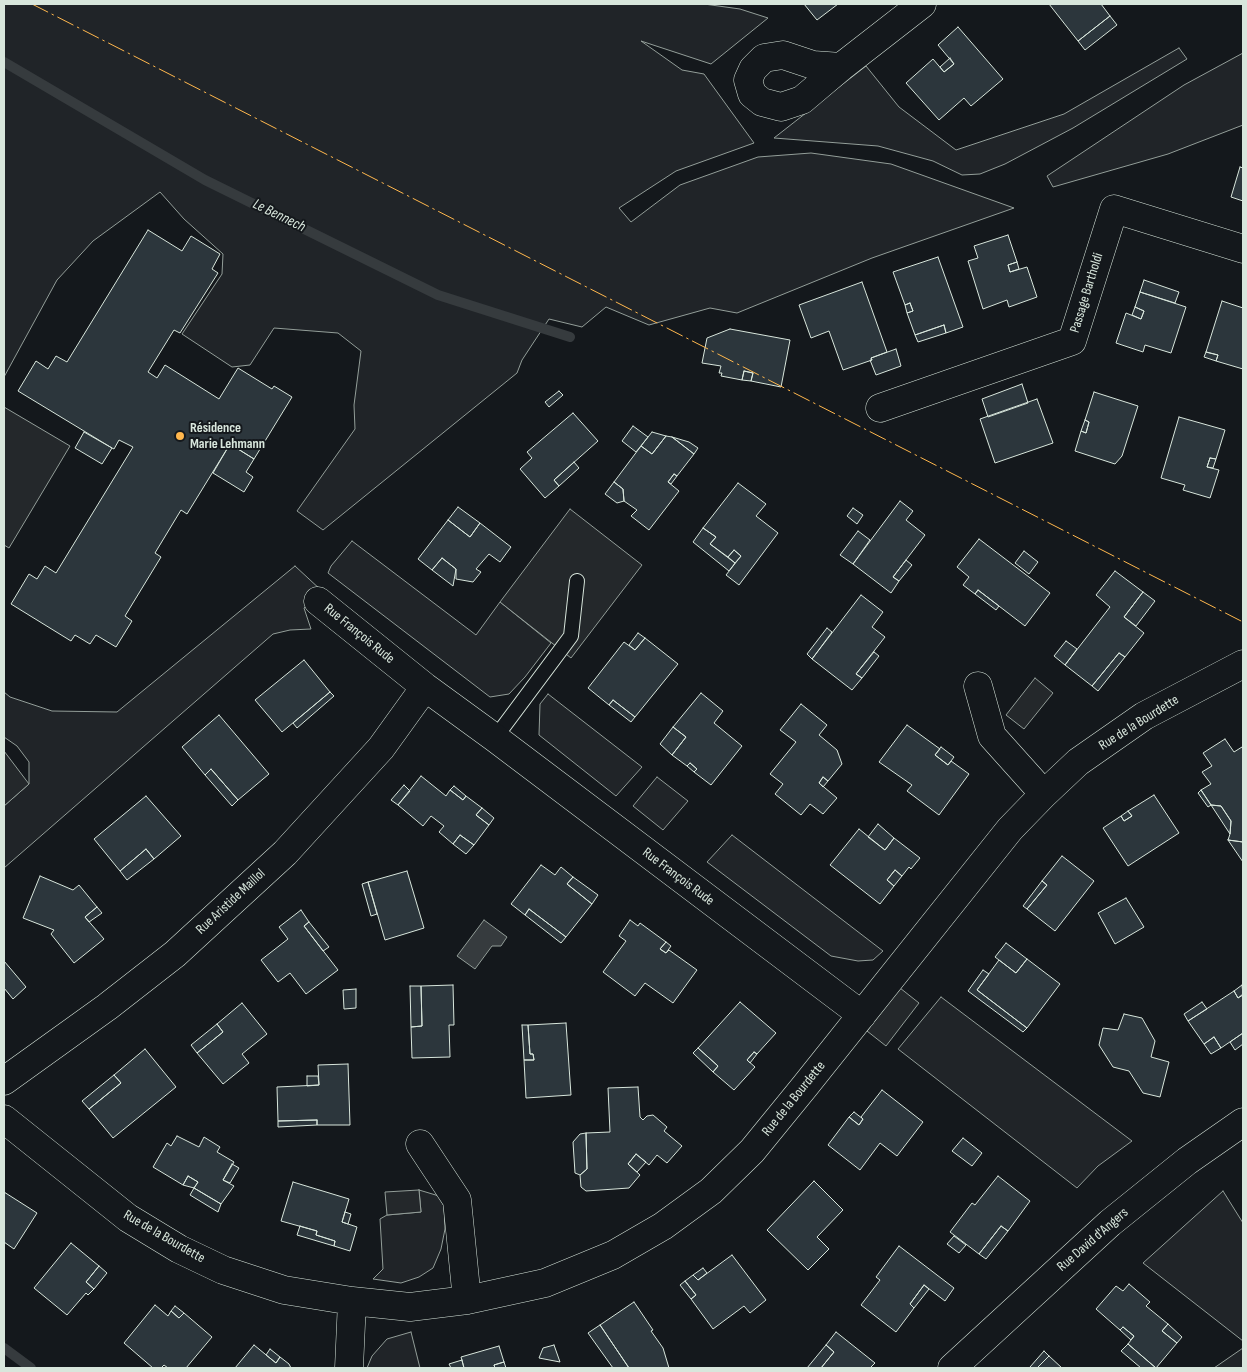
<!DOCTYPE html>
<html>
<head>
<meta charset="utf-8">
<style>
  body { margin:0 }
  #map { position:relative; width:1247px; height:1372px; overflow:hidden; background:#14181c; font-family:"Sofia Sans Condensed",sans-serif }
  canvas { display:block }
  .frame { position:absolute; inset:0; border:5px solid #d8e6dc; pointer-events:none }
</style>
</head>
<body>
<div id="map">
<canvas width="1247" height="1372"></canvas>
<div class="frame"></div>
</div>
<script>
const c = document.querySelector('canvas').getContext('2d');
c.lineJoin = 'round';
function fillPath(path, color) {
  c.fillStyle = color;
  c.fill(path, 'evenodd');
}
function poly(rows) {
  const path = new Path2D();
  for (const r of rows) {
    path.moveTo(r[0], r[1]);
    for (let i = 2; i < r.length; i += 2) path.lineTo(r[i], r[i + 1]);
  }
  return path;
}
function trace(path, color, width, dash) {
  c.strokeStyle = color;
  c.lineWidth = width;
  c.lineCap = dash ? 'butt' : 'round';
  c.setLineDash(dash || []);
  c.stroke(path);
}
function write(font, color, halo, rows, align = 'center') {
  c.font = font + ' "Sofia Sans Condensed",sans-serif';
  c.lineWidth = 4;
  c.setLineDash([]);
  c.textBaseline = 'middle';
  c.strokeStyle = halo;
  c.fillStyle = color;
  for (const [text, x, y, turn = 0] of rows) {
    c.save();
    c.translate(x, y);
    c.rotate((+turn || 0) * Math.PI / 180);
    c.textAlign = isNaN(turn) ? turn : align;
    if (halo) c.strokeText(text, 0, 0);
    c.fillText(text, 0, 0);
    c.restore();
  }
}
const green = poly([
  [4,4,704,4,740,9,768,18,711,64,641,41,682,70,704,74,754,143,676,171,619,208,631,222,680,185,758,157,811,153,891,164,1014,208,872,258,737,313,710,308,649,325,606,307,582,327,549,319,522,360,517,373,323,530,297,511,355,429,354,405,361,351,338,333,274,328,250,365,232,367,182,334,222,274,223,254,184,219,160,192,93,241,57,280,4,377,4,4],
  [1179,48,1187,59,1073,128,1005,164,980,174,962,175,933,161,878,146,774,138,866,66,899,107,956,150,1064,114,1179,48],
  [1243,53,1243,125,1168,154,1053,187,1047,176,1184,85,1243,53],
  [352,541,476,635,500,602,551,643,525,677,509,694,490,697,328,573,331,566,352,541],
  [295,566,322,591,304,608,311,629,290,630,273,634,4,868,4,806,29,784,29,762,17,746,4,737,4,692,10,697,52,711,117,712,295,566],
  [548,694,642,767,616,796,539,735,540,704,548,694],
  [657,777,688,801,663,830,633,806,657,777],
  [732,835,883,951,873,960,858,961,831,956,707,862,732,835],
  [941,997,1132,1141,1098,1166,1077,1188,898,1049,941,997],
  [419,1190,439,1196,444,1206,445,1229,441,1249,433,1268,419,1277,401,1283,373,1279,383,1269,380,1219,387,1215,421,1212,419,1190],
  [1223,1191,1243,1223,1243,1341,1143,1263,1223,1191],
  [411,1332,420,1368,367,1368,372,1356,387,1339,411,1332],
  [1243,1348,1243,1368,1214,1368,1243,1348]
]);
fillPath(green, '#202428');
trace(green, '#939e99', 1);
const parking = poly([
  [4,407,70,446,9,548,4,545,4,407],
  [570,509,642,565,571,658,500,602,570,509],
  [1035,678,1053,693,1024,729,1006,715,1035,678],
  [4,751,29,784,4,806,4,751],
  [900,988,919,1003,886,1046,867,1031,900,988],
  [419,1190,421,1212,387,1215,385,1192,419,1190]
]);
fillPath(parking, '#24282b');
trace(parking, '#939e99', 1);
const water = poly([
  [484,920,507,937,501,946,492,946,475,969,457,956,484,920]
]);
fillPath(water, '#363b3e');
trace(water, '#939e99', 1);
trace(poly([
  [4,62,205,180,438,295,570,337],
  [4,1348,31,1368]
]), '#363b3e', 10);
const building = poly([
  [804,4,838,4,817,20,804,4],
  [1049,4,1101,4,1110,16,1078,41,1049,4],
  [1110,16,1117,25,1085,50,1078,41,1110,16],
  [958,27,1003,79,971,106,964,98,939,120,906,83,933,59,944,72,954,64,938,45,958,27],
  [950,58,954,64,944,72,940,67,950,58],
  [1240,167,1243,168,1243,201,1231,197,1240,167],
  [148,230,182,251,191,236,220,254,212,269,218,273,180,333,174,330,148,372,157,378,165,365,219,399,238,368,272,389,274,386,292,397,254,459,230,444,187,514,181,510,155,553,161,557,125,616,132,621,116,647,96,635,90,644,75,635,71,641,11,604,29,574,37,579,45,566,56,573,133,447,119,440,114,449,112,448,18,391,36,361,48,369,56,356,67,362,148,230],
  [1008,235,1017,262,1008,265,1010,272,1027,267,1037,297,1009,307,1007,300,983,309,968,261,978,258,974,246,1008,235],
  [938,257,963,327,946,333,944,325,915,335,907,313,913,311,910,303,905,305,893,272,938,257],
  [1017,262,1019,269,1010,272,1008,265,1017,262],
  [1144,280,1179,292,1175,303,1140,292,1144,280],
  [862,282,887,352,871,358,872,360,843,370,829,331,811,338,799,305,862,282],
  [1140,292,1186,307,1171,353,1145,345,1143,352,1116,343,1126,313,1141,319,1144,311,1135,307,1140,292],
  [1222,301,1243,308,1243,369,1216,361,1218,355,1206,352,1222,301],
  [910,303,913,311,907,313,905,305,910,303],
  [1135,307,1144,311,1141,319,1132,315,1135,307],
  [944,325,946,333,918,342,915,335,944,325],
  [730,329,790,340,781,387,751,381,753,373,744,371,742,380,721,376,722,373,719,373,721,366,702,363,707,338,730,329],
  [896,349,901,366,876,375,870,360,872,360,871,358,896,349],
  [1206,352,1218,355,1216,361,1204,357,1206,352],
  [744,371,753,373,751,381,742,380,744,371],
  [1022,384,1028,403,988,417,982,399,1022,384],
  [559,391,563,395,549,407,545,402,559,391],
  [1094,392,1138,406,1122,456,1115,464,1075,451,1081,431,1086,433,1089,422,1085,420,1094,392],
  [1037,399,1053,443,995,463,980,419,1037,399],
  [573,413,598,441,554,480,559,486,545,498,520,469,532,458,527,452,573,413],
  [1179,417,1225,430,1216,459,1210,458,1207,467,1219,470,1210,498,1183,490,1185,485,1161,478,1179,417],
  [1085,420,1089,422,1086,433,1081,431,1085,420],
  [633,426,648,437,636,452,622,441,633,426],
  [84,432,112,448,102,464,75,448,84,432],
  [652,432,666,436,652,454,641,446,652,432],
  [666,436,672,437,694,454,677,476,674,474,668,482,679,491,649,530,631,516,637,510,624,501,623,489,614,482,641,446,652,454,666,436],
  [672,437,689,442,698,448,694,454,672,437],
  [230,444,254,459,246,472,253,477,244,492,213,473,230,444],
  [1210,458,1216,459,1213,468,1207,467,1210,458],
  [574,462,579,468,559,486,554,480,574,462],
  [674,474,677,476,671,484,668,482,674,474],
  [614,482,623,489,624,501,617,503,605,494,614,482],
  [738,483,766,504,756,516,778,533,739,585,726,575,741,556,734,550,728,557,710,544,716,537,703,528,738,483],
  [900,501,913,511,906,520,925,535,893,577,899,581,891,593,853,564,900,501],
  [458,507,480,523,470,537,448,520,458,507],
  [853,508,863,515,857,524,847,516,853,508],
  [448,520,470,537,480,523,511,547,500,562,489,554,476,569,481,572,473,582,456,579,456,569,442,558,432,570,418,559,448,520],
  [703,528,716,537,710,544,735,563,729,571,693,542,703,528],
  [858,531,870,540,853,564,840,555,858,531],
  [979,539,1050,593,1025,626,978,590,975,594,963,585,969,577,957,567,979,539],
  [734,550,741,556,735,563,728,557,734,550],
  [1024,551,1038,562,1029,574,1015,563,1024,551],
  [442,558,456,569,453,586,432,570,442,558],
  [906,560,912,565,899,581,893,577,906,560],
  [1115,571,1143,592,1124,617,1144,633,1125,657,1119,653,1092,686,1065,665,1110,607,1096,595,1115,571],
  [978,590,999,606,996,610,975,594,978,590],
  [1143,592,1155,601,1136,626,1124,617,1143,592],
  [861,595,883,612,872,627,885,637,856,674,862,678,852,690,812,659,861,595],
  [827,628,832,632,812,659,807,654,827,628],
  [638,633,645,638,635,650,629,645,638,633],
  [645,638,678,664,635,717,613,700,609,705,588,688,624,642,635,650,645,638],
  [1066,641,1077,649,1065,665,1054,656,1066,641],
  [874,652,879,656,862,678,856,674,874,652],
  [1119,653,1125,657,1098,691,1092,686,1119,653],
  [304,660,330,692,282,732,255,700,304,660],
  [330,692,334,696,297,728,293,723,330,692],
  [701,693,723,711,714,723,742,746,711,785,694,772,697,769,690,763,687,766,672,755,686,737,673,727,701,693],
  [613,700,635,717,631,722,609,705,613,700],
  [801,704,827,725,819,735,837,750,842,764,828,781,823,777,819,783,837,798,823,814,810,804,801,815,775,794,783,784,770,774,796,742,780,730,801,704],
  [219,715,269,774,238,800,211,769,205,775,182,747,219,715],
  [907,725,940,749,935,755,948,765,951,761,969,774,939,815,907,791,912,785,879,762,907,725],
  [673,727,686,737,672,755,660,744,673,727],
  [1225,739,1234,752,1242,747,1243,749,1243,842,1228,840,1230,834,1231,821,1221,806,1211,805,1201,790,1211,784,1202,772,1212,766,1203,753,1225,739],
  [941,747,954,757,948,765,935,755,941,747],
  [690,763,697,769,694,772,687,766,690,763],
  [211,769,238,800,232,806,205,775,211,769],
  [421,776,446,796,450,790,463,800,466,796,482,808,476,815,489,825,474,845,460,835,453,844,439,832,444,826,431,816,423,826,398,805,421,776],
  [823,777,828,781,823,787,819,783,823,777],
  [404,785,410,791,398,805,391,800,404,785],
  [454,786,466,796,463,800,450,790,454,786],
  [1201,790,1211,805,1208,807,1198,793,1201,790],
  [1154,795,1179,833,1128,866,1103,828,1121,816,1124,821,1132,816,1128,811,1154,795],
  [146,796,181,836,154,859,146,849,120,871,94,839,146,796],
  [1211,805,1221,806,1231,821,1230,834,1211,805],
  [482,808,494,818,489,825,476,815,482,808],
  [1128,811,1132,816,1124,821,1121,816,1128,811],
  [878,824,894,838,885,850,868,837,878,824],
  [859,829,885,850,894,838,920,858,911,869,909,867,902,876,895,870,887,880,894,886,880,904,830,865,859,829],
  [460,835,474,845,466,854,453,844,460,835],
  [1228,840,1243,842,1243,862,1228,840],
  [146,849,154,859,127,880,120,871,146,849],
  [1062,856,1094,881,1055,931,1027,909,1047,885,1042,881,1062,856],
  [541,865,555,875,561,867,573,877,567,884,592,904,566,937,529,909,525,915,511,904,541,865],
  [895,870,902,876,894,886,887,880,895,870],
  [407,871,424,928,385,940,368,882,407,871],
  [40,876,73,890,79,885,97,907,85,917,104,939,74,963,51,934,54,930,23,918,40,876],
  [573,877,598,895,592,904,567,884,573,877],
  [1042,881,1047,885,1027,909,1023,906,1042,881],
  [368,882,377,914,371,916,362,884,368,882],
  [1126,898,1144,927,1115,944,1098,913,1126,898],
  [97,907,102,913,89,922,85,917,97,907],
  [529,909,566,937,561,943,525,915,529,909],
  [301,910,309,922,304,926,338,970,306,994,290,973,278,982,261,960,288,939,279,927,301,910],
  [630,920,638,926,640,923,666,942,660,949,666,953,669,950,697,970,673,1003,645,983,635,996,603,972,626,941,619,936,630,920],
  [309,922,329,947,323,951,304,926,309,922],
  [666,942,671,946,666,953,660,949,666,942],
  [1006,943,1027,959,1016,973,995,957,1006,943],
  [1027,959,1060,984,1027,1028,977,990,999,960,1016,973,1027,959],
  [4,961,26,987,13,999,4,988,4,961],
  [983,970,989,974,977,990,1027,1028,1023,1032,968,991,983,970],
  [453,985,454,1025,449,1025,450,1057,412,1058,411,1027,422,1026,421,986,453,985],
  [1242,985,1243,994,1238,998,1234,991,1242,985],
  [410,986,421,986,422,1026,411,1027,410,986],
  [356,989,356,1008,344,1009,343,990,356,989],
  [1234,991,1238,998,1243,995,1243,1033,1221,1048,1214,1037,1204,1044,1188,1021,1234,991],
  [740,1002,776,1033,757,1054,754,1052,747,1060,755,1067,734,1090,713,1072,718,1066,698,1048,740,1002],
  [1202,1002,1207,1009,1188,1021,1184,1014,1202,1002],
  [242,1003,267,1034,242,1054,249,1063,223,1084,197,1053,223,1032,217,1024,242,1003],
  [1124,1014,1142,1018,1155,1041,1151,1057,1169,1062,1160,1097,1143,1093,1129,1071,1113,1067,1099,1045,1103,1028,1118,1030,1124,1014],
  [566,1023,571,1095,526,1098,524,1060,534,1060,533,1054,530,1054,528,1025,566,1023],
  [217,1024,223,1032,197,1053,191,1045,217,1024],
  [522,1025,528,1025,530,1054,533,1054,534,1060,524,1060,522,1025],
  [1243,1033,1243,1044,1235,1050,1230,1042,1243,1033],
  [1214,1037,1221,1048,1211,1054,1204,1044,1214,1037],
  [698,1048,718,1066,713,1072,693,1053,698,1048],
  [145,1049,176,1087,113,1138,89,1109,121,1083,114,1075,145,1049],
  [754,1052,757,1054,750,1063,747,1060,754,1052],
  [348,1064,350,1125,317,1125,317,1120,278,1121,277,1087,319,1085,318,1065,348,1064],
  [114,1075,121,1083,89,1109,82,1101,114,1075],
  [307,1076,318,1076,319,1085,307,1086,307,1076],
  [638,1087,640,1117,643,1120,647,1116,653,1115,667,1127,664,1131,682,1146,667,1163,657,1155,649,1165,636,1154,628,1164,640,1175,629,1188,586,1191,581,1187,580,1175,587,1169,586,1133,610,1132,608,1088,638,1087],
  [882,1090,923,1122,897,1156,880,1143,860,1170,828,1145,849,1117,859,1125,863,1119,861,1117,882,1090],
  [854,1112,863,1119,859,1125,849,1117,854,1112],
  [317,1120,317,1125,278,1127,278,1121,317,1120],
  [586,1133,587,1169,580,1175,575,1173,573,1142,580,1134,586,1133],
  [177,1136,199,1147,204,1137,220,1147,217,1152,234,1162,223,1180,234,1186,221,1204,194,1188,198,1182,188,1176,183,1185,153,1167,167,1143,171,1146,177,1136],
  [963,1138,982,1153,972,1166,952,1151,963,1138],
  [636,1154,646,1162,637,1172,628,1164,636,1154],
  [232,1164,239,1168,230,1183,223,1180,232,1164],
  [188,1176,198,1182,194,1188,183,1185,188,1176],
  [998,1176,1030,1201,1008,1231,1001,1226,979,1254,950,1232,972,1203,975,1205,998,1176],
  [814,1181,843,1210,817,1237,829,1249,808,1270,767,1230,814,1181],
  [293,1182,349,1199,342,1222,357,1227,350,1251,334,1246,335,1241,316,1235,317,1231,281,1221,293,1182],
  [194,1188,221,1204,218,1212,190,1195,194,1188],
  [4,1192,37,1213,14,1249,4,1242,4,1192],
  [345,1212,351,1214,348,1224,342,1222,345,1212],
  [300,1226,317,1231,316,1235,335,1241,334,1246,297,1235,300,1226],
  [1001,1226,1008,1231,986,1259,979,1254,1001,1226],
  [954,1236,966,1245,959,1253,947,1244,954,1236],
  [71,1243,99,1266,86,1282,94,1289,88,1295,86,1293,67,1315,34,1288,71,1243],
  [899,1246,954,1288,945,1301,924,1285,910,1304,914,1308,896,1332,861,1305,880,1280,876,1277,899,1246],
  [732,1255,766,1300,750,1313,744,1306,713,1329,691,1299,696,1295,685,1281,693,1275,698,1280,732,1255],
  [99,1266,107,1273,94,1289,86,1282,99,1266],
  [703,1268,707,1273,698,1280,693,1275,703,1268],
  [685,1281,696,1295,691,1299,680,1285,685,1281],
  [1129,1284,1150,1302,1146,1306,1168,1324,1162,1331,1177,1343,1156,1368,1128,1344,1134,1336,1123,1327,1120,1330,1096,1309,1116,1286,1123,1291,1129,1284],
  [924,1285,929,1289,914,1308,910,1304,924,1285],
  [634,1302,653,1330,651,1331,663,1348,669,1368,629,1368,600,1325,634,1302],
  [155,1305,168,1316,171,1311,179,1318,184,1313,212,1337,186,1368,168,1368,164,1365,161,1368,153,1368,124,1343,155,1305],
  [175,1306,184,1313,179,1318,171,1311,175,1306],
  [1168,1324,1182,1337,1177,1343,1162,1331,1168,1324],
  [600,1325,629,1368,613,1368,588,1333,600,1325],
  [1123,1327,1134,1336,1131,1340,1120,1330,1123,1327],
  [836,1332,875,1363,870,1368,821,1368,834,1352,826,1345,836,1332],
  [1128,1344,1156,1368,1141,1368,1121,1351,1128,1344],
  [254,1345,276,1363,280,1357,289,1364,291,1368,235,1368,254,1345],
  [554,1345,560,1362,539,1358,543,1348,554,1345],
  [826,1345,834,1352,821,1368,807,1368,826,1345],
  [499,1346,504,1362,494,1365,495,1368,464,1368,461,1357,499,1346],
  [270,1349,280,1357,276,1363,266,1355,270,1349],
  [1044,1351,1049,1356,1037,1368,1032,1368,1030,1367,1044,1351],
  [1049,1356,1062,1368,1037,1368,1049,1356],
  [462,1360,464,1368,451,1368,449,1364,462,1360],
  [504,1362,506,1368,495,1368,494,1365,504,1362]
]);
fillPath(building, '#2c363c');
trace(building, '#d8e6dc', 1);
const service = poly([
  [495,738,571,636,577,581]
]);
const minor = poly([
  [841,67,813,65,783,55,764,58,753,69,748,80,752,94,762,102,781,107,802,100,841,67,922,4],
  [880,408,1072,341,1114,209,1243,249],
  [318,601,425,687,495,738,862,1015],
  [978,686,992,736,1044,794],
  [4,1081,107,1007,175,954,285,853,381,748,425,687],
  [4,1119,128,1218,179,1249,223,1270,284,1290,352,1301,410,1307,467,1300,545,1283,613,1255,663,1226,711,1191,752,1151,805,1086,1010,829,1044,794,1078,762,1144,716,1243,664],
  [420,1144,457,1200,467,1300],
  [349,1368,352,1301],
  [952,1368,1110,1223,1187,1161,1243,1122]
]);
trace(service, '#d8e6dc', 16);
trace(minor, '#d8e6dc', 29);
trace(service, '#14181c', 14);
trace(minor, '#14181c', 28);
trace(poly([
  [32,4,1243,622]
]), '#ffb74d', 1, [18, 4, 2.5, 4]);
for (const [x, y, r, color] of [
  [180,436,5,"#ffb74d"]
]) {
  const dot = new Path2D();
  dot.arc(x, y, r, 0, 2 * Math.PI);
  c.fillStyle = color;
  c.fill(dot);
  trace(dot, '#14181c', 2);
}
write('14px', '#d8e6dc', '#14181c', [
  ["Passage Bartholdi",1087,293,-73],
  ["Rue François Rude",359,634,39],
  ["Rue de la Bourdette",1139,723,-32],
  ["Rue François Rude",678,877,37],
  ["Rue Aristide Maillol",231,902,-43],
  ["Rue de la Bourdette",794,1099,-51],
  ["Rue de la Bourdette",164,1237,30],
  ["Rue David d'Angers",1093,1240,-41]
]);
write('bold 14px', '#d8e6dc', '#14181c', [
  ["Résidence",190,428],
  ["Marie Lehmann",190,444]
], 'left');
write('italic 15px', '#d8e6dc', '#14181c', [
  ["Le Bennech",279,216,26]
]);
</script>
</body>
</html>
